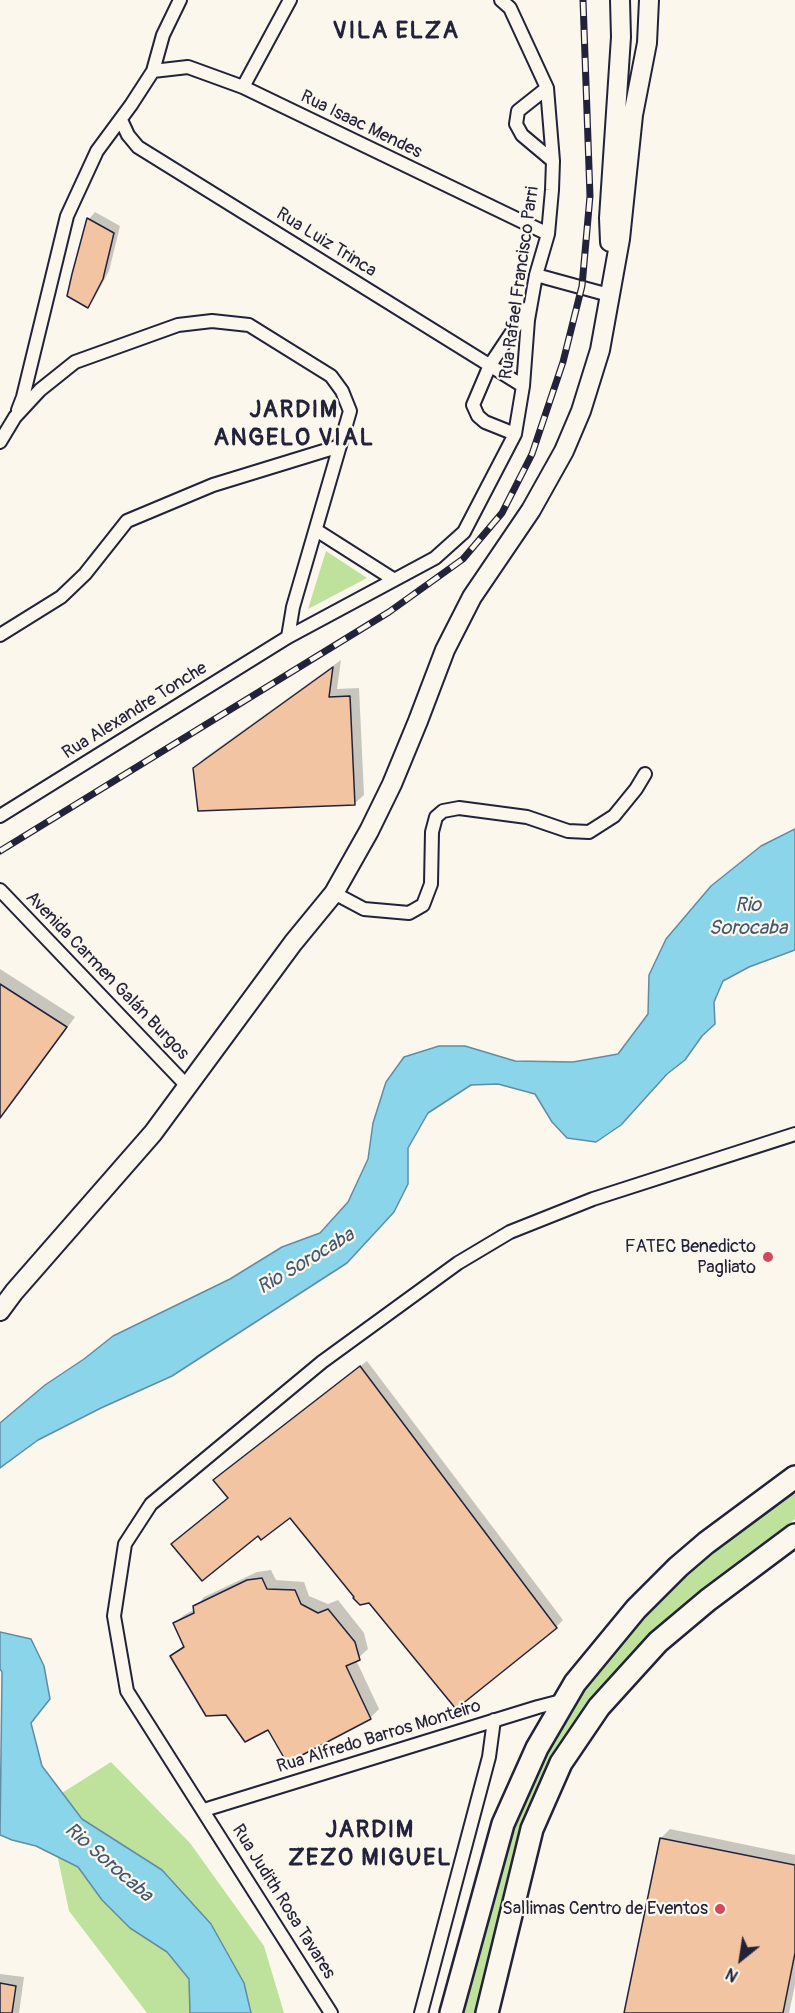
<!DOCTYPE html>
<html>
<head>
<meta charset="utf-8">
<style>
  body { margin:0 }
  #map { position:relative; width:795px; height:2013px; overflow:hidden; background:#fbf7ec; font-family:Pangolin,sans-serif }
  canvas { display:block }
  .north { position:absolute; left:711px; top:1929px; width:60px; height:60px; -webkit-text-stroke:4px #fbf7ec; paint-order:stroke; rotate:210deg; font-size:16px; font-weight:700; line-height:24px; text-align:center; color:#22223b }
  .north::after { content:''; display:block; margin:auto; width:21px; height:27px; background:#22223b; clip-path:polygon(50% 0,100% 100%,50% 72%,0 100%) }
</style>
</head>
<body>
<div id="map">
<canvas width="795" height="2013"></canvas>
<div class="north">N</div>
</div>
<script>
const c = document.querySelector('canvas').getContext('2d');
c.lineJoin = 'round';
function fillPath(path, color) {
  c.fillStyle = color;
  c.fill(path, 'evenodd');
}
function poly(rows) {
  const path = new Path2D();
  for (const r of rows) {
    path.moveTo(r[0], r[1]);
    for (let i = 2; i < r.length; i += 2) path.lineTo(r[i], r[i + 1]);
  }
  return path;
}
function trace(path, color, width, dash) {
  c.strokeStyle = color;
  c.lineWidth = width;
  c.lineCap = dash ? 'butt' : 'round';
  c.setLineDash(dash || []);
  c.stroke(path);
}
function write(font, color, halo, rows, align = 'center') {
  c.font = font + ' Pangolin,sans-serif';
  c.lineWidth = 4.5;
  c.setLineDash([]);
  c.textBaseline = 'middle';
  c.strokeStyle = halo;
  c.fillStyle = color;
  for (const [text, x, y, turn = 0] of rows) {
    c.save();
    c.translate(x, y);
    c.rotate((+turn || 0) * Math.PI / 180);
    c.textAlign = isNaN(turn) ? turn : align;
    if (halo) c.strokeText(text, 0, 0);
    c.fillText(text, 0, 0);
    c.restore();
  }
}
fillPath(poly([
  [326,551,367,578,308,609],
  [795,1488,795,1519,720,1577,660,1630,525,1830,476,2013,459,2013,509,1830,532,1776,574,1701,641,1614,685,1573,734,1532],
  [111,1762,190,1843,264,1946,284,2013,147,2013,69,1911,51,1825,62,1793]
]), '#bee19b');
const water = poly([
  [795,829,795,950,749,967,723,981,714,1002,715,1024,702,1036,685,1060,667,1074,621,1125,596,1142,567,1138,552,1122,535,1094,498,1084,471,1085,428,1113,408,1148,408,1184,394,1212,347,1263,172,1376,101,1408,38,1440,0,1468,0,1423,45,1385,84,1359,113,1336,230,1279,282,1247,320,1233,348,1202,368,1159,373,1123,386,1082,404,1057,439,1046,465,1046,515,1061,573,1062,618,1054,648,1014,649,975,666,939,711,886,761,846,795,829],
  [0,1632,31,1639,44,1666,50,1699,31,1723,42,1766,82,1819,162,1870,211,1924,244,1983,251,2013,190,2013,189,1979,167,1952,130,1928,102,1900,78,1867,36,1846,12,1840,0,1835,2,1672,0,1669,0,1632]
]);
fillPath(water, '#8ad5ea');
trace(water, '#608da4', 1.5);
fillPath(poly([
  [95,212,120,226,109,271,94,299,88,306,73,275,89,219],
  [341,660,337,689,359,688,364,795,354,804,194,769,203,759],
  [0,969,75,1017,13,1102,4,1111,0,1108],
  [367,1361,563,1620,556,1627,290,1516,230,1498,222,1473],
  [271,1570,276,1580,304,1582,309,1596,328,1604,338,1600,364,1633,368,1649,356,1660,379,1709,370,1718,268,1728,227,1713,171,1656,184,1645,174,1624,184,1615,195,1609,204,1597,257,1572],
  [670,1829,795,1855,795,1985,789,2013,626,2013,661,1838],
  [0,1974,24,1977,19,2013,0,2013]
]), '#0003');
const building = poly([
  [87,218,114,233,103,279,88,308,67,296,72,274,87,218],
  [333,667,329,697,350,696,355,805,198,811,193,768,333,667],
  [0,984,67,1027,0,1118,0,984],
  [360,1366,557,1628,456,1709,369,1603,360,1605,353,1598,354,1597,290,1518,261,1540,258,1536,202,1581,171,1544,228,1498,213,1480,360,1366],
  [262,1578,267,1589,295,1590,301,1604,318,1613,328,1609,355,1642,360,1660,346,1666,371,1719,287,1763,268,1730,245,1742,226,1715,206,1716,170,1656,184,1647,173,1623,194,1613,193,1606,247,1580,262,1578],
  [660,1838,795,1865,795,1953,783,2013,624,2013,660,1838],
  [0,1983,16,1986,12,2013,0,2013,0,1983]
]);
fillPath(building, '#f2c4a1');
trace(building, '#22223b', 1.5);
const minor = poly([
  [153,71,188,67,243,87,548,234],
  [243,87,290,0],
  [547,88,518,111,516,124,522,135,553,161],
  [121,120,128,135,138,147,523,386],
  [536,275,609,295],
  [18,410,23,397,67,216,97,151,131,105,153,71,163,35,180,0],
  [515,434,485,422,478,416,473,405,490,365,528,308],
  [0,442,15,417,40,390,75,362,178,325,212,321,249,325,331,376,342,391,350,411,293,607,288,637],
  [316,530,393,579],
  [0,635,61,597,85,574,127,521,213,485,340,446],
  [0,816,288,637,435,558,464,532,515,434,523,386,528,320,536,275,548,234,552,190,553,161,547,88,510,8,501,0],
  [0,890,188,1087],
  [334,893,364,909,409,913,423,905,431,884,432,832,436,817,443,811,459,808,527,817,568,831,589,832,614,816,636,789,645,774],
  [204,1810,538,1707,565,1700],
  [331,2013,127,1691,114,1616,125,1544,151,1504,322,1362,458,1263,510,1232,593,1199,795,1134],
  [421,2013,489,1757,494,1720]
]);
const secondary = poly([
  [610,242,609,218,621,37,620,0],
  [0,1311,14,1292,153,1133,293,943,334,893,369,831,392,784,418,721,445,650,472,597,531,510,564,451,581,411,600,350,620,239,633,115,647,43,649,0]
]);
const trunk = poly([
  [451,2013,503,1824,537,1748,575,1683,636,1609,678,1567,706,1543,795,1477],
  [487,2013,532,1829,561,1763,599,1707,658,1642,708,1600,795,1535]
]);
trace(minor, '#22223b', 16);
trace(secondary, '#22223b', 22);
trace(trunk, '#22223b', 26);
trace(minor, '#fbf7ec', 12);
trace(secondary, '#fbf7ec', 18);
trace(trunk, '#fbf7ec', 21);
const rail = poly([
  [0,851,389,612,463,559,502,513,532,454,563,362,582,286,590,196,583,0]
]);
trace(rail, '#22223b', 7);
trace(rail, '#fbf7ec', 4.5, [14]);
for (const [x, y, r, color] of [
  [768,1257,6,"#d1495b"],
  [720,1909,6,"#d1495b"]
]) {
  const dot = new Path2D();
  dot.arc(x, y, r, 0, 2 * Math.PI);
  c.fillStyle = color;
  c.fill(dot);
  trace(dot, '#fbf7ec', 2);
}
write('18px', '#22223b', '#fbf7ec', [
  ["Rua Isaac Mendes",361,125,26],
  ["Rua Luiz Trinca",326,243,32],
  ["Rua Rafael Francisco Parri",520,283,-82],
  ["Rua Alexandre Tonche",135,711,-32],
  ["Avenida Carmen Galán Burgos",107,976,46],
  ["Rua Alfredo Barros Monteiro",379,1737,-17],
  ["Rua Judith Rosa Tavares",283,1902,58]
]);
write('18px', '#22223b', '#fbf7ec', [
  ["FATEC Benedicto",756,1247],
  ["Pagliato",756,1268],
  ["Sallimas Centro de Eventos",708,1909]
], 'right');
write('italic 20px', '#415870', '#fbf7ec', [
  ["Rio",748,906],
  ["Sorocaba",748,929],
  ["Rio Sorocaba",306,1262,-31],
  ["Rio Sorocaba",108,1863,41]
]);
c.letterSpacing = '1.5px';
write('bold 24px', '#22223b', '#fbf7ec', [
  ["VILA ELZA",396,32],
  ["JARDIM",294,411],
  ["ANGELO VIAL",294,439],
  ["JARDIM",370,1831],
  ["ZEZO MIGUEL",370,1859]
]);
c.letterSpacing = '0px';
</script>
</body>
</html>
